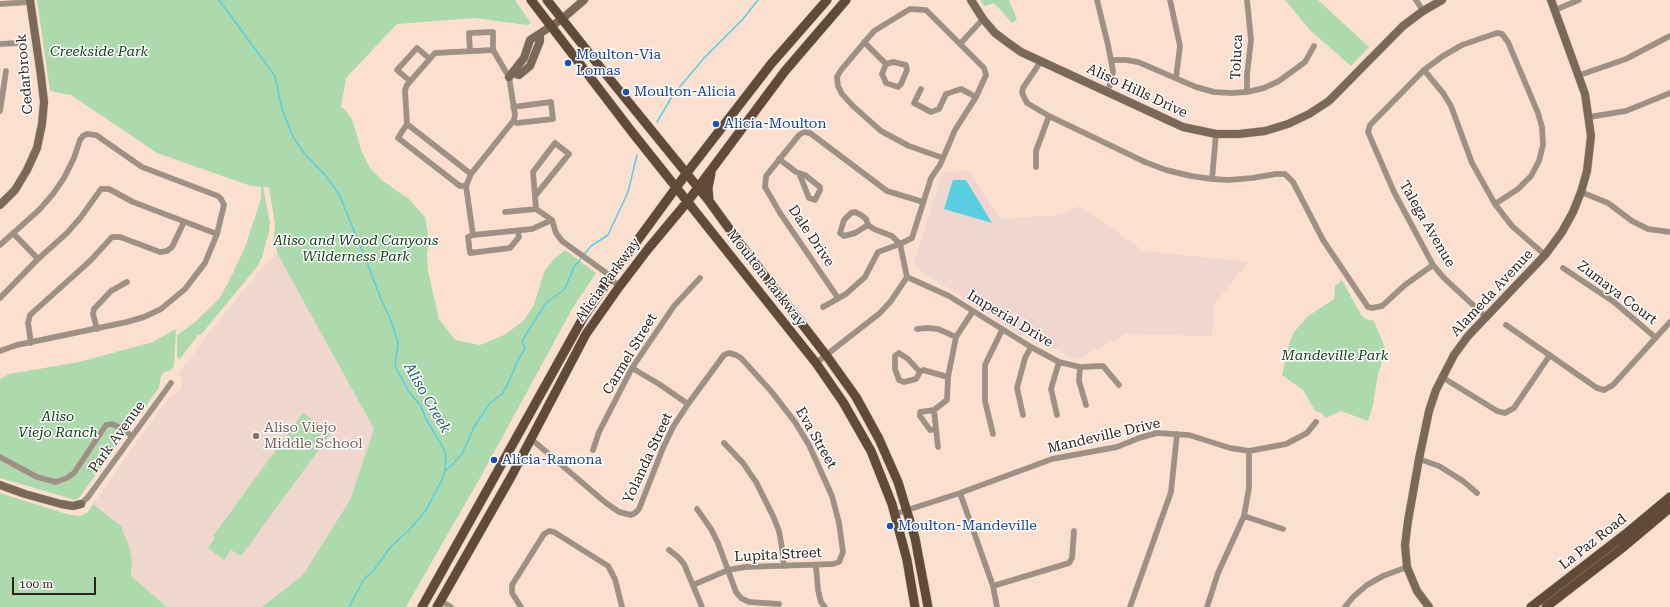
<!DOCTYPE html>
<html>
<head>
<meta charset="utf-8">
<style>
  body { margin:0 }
  #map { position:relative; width:1670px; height:607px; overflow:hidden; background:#fce0cf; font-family:"Roboto Serif",serif }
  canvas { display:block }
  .scale { position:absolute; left:12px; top:577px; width:84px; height:18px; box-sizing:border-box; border:2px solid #2f231b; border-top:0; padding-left:5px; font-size:12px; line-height:14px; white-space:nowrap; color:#2f231b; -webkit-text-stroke:3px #fff; paint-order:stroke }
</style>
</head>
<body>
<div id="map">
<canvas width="1670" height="607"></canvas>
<div class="scale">100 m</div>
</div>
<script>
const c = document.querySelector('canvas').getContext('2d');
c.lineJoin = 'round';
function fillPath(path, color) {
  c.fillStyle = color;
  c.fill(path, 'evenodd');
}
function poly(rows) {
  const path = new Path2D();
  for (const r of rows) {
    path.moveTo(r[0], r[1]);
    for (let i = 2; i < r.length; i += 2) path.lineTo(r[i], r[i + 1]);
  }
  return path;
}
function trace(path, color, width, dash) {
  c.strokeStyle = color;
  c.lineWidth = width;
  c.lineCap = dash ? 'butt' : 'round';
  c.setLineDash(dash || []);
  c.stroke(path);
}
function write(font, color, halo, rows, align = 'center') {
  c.font = font + ' "Roboto Serif",serif';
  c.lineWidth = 3;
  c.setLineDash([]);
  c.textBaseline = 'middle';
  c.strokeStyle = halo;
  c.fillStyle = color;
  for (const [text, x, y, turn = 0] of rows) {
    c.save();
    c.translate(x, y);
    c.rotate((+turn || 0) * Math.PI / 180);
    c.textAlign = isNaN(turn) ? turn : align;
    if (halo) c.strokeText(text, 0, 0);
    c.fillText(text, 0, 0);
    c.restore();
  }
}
fillPath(poly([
  [963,171,970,171,1000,219,1059,215,1079,206,1144,251,1248,262,1214,305,1212,336,1126,334,1077,359,1016,332,923,272,913,264,943,172]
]), '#f0d6cf');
fillPath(poly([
  [277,253,374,429,350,500,303,576,262,607,167,607,131,576,132,561,129,546,121,526,93,504,164,404,170,397,178,393,182,387,182,380,179,374,204,339,261,269]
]), '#efd7cd');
fillPath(poly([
  [37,0,515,0,531,23,527,25,474,18,397,24,346,78,341,107,346,111,352,119,362,152,370,168,383,181,409,199,425,217,429,241,427,255,428,271,439,319,455,340,480,345,506,334,524,320,534,305,544,272,554,259,565,250,596,273,572,309,484,471,406,607,262,607,303,575,350,500,374,429,277,253,277,250,273,243,275,224,269,187,263,187,270,222,269,232,262,257,257,267,204,331,200,335,198,335,179,360,177,356,177,335,194,323,219,299,228,283,245,247,261,199,261,187,251,186,157,153,71,95,50,91],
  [980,0,1009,0,1017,19,1012,23,994,3,984,6],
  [1285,0,1318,0,1369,47,1351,66,1311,31],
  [1342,280,1361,315,1366,319,1374,321,1386,350,1378,374,1373,405,1368,421,1341,411,1326,418,1322,413,1315,411,1303,390,1282,375,1289,344,1294,332,1308,316,1334,299,1335,286],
  [176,329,174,366,171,370,164,372,161,376,159,388,78,499,74,500,65,497,0,478,0,379,9,374,79,362,153,342],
  [303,413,331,433,241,556,231,550,224,560,208,548,215,538,213,536],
  [0,493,70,515,80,516,88,512,93,504,121,526,129,546,132,561,131,576,167,607,0,607]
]), '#acdaad');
fillPath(poly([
  [953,180,966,180,992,223,944,209]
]), '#58cee1');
trace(poly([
  [219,0,275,76,282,109,293,137,304,153,326,176,339,194,368,265,381,299,390,318,398,343,395,366,409,392,421,406,426,419,444,449,446,458,445,471,441,482,426,510,412,527,390,548,373,571,364,579,349,607],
  [657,122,673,95,704,58,743,19,758,0],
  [445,471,453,464,462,454,474,427,489,404,501,395,507,386,518,360,525,349,522,341,546,303,565,289,574,267,591,246,608,235,628,192,637,155]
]), '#58cee1', 1.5);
const street = poly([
  [1097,0,1108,45,1113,71,1111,82,1107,92],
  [1170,0,1180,46,1176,78],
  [1416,0,1423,11],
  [0,4,30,2],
  [1555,10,1579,0],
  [864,42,886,64,882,74,886,83,898,87,901,84,907,70,906,65,893,62,886,64],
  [0,44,18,43],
  [960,44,983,19],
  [493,50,509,77,515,115,514,120,471,174,466,186,460,186,398,138,407,124,405,90,407,85,435,53,493,50],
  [470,51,469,33,493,32,493,50],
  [1111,60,1126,60,1138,62,1196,87,1214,92,1232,93,1247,92,1264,88,1279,81,1305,62,1314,46],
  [1041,61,1023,88,1022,93,1027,103,1049,116,1145,162,1166,170,1191,176,1212,179,1229,180,1252,178,1276,174,1285,174,1293,182,1323,240,1368,307,1372,308,1382,306,1405,285,1433,265],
  [1424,70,1443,93,1451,106,1472,163,1495,204,1512,226,1545,255],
  [1580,75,1626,59,1670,36],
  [410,81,397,70,417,48,430,59],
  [921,89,914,103,931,112,939,109,946,94,961,89,976,97],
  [1247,92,1247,75,1251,40,1247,0],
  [0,111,6,71],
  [1589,117,1626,111,1670,93],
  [513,121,517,123,553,119,551,102,513,107],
  [407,124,471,174],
  [779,159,796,172,805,175,820,187,820,190,815,200,809,198,799,173],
  [1036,167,1036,151,1049,116],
  [1212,179,1216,134],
  [466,186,473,235,468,237,470,253,510,248,519,237,518,231],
  [1581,192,1608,203,1632,221,1648,229,1670,232],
  [535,196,569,154,555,143,533,172,536,209,552,220,556,233,562,241,605,272,619,287],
  [505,212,536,209],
  [868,225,855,233,844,236,840,233,844,220,851,213,855,212,861,215,866,219,868,225,874,229,892,236,900,244,907,277],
  [13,233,38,259],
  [473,235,532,229,552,220],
  [0,245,39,210,53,194,64,178,74,158,80,140,83,136,87,134,96,135,142,167,218,196,221,199,224,205,217,234,205,263,185,289,161,309,144,317,127,322,17,345,0,351],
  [1563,268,1614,302,1656,338],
  [907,277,949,296,1031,347,1059,362,1080,367,1103,366,1119,385],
  [0,298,38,259,67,233,81,217,101,189,109,189,133,202,217,234],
  [838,298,780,213,765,187,766,176,799,135,804,132,810,133,887,191,923,202],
  [823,307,846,294,865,277,878,252,900,244,912,238,931,178,940,165,955,130,976,97,986,75,984,68,926,10,910,9,874,31,841,70,837,77,838,86,842,94,853,106,881,131,909,146,943,158],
  [1486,317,1444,278,1433,265,1394,192,1368,132,1370,125,1424,70,1443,56,1462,45,1497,33,1502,34,1508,42,1538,113,1542,127,1543,145,1539,161,1531,176,1518,189,1495,204],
  [1506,325,1597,388,1604,390,1613,385,1670,322],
  [97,329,93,314,94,309,111,291,127,282],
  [917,329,926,328,938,329,956,337],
  [31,343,28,323,30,315,90,261,112,237,120,237,160,252,167,251,172,247,184,222],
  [816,363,880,313,891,301,907,277],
  [1080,367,1079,381,1086,405],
  [632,368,659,384,688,404],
  [920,372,916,379,904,382,899,380,895,369,895,356,899,353,908,359,920,372,923,370,948,377],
  [1442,377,1497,411,1505,413,1514,408,1550,355],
  [934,410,920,412,920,416,930,430,936,429,934,410,947,400,948,377,956,337,973,311],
  [1023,415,1017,388,1025,358,1031,347],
  [1057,415,1051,389,1059,362],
  [936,429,938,447],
  [993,434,985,401,985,365,1002,330],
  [530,438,606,503,619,512,631,515,635,513,639,509,663,448,673,427,688,404,724,355,729,353,736,355,741,358,771,391,795,422,809,445,832,496,839,523,843,552,839,562,833,564,745,567,728,570,693,585],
  [724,443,743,463,756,482,773,516,779,531,782,548,784,566],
  [593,450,599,432,632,368,674,306,700,278],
  [0,457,37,477,56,482,67,478,74,473,106,425,112,424,119,427,132,436],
  [1419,459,1439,466,1463,481,1477,493],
  [960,493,993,586,997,607],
  [81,504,88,497,171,383],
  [697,509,711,529,718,543,736,592,741,598,749,602,779,604],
  [895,514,960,493,1052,459,1117,447,1139,438,1157,433,1189,435,1230,448,1249,451,1286,444,1307,433,1316,422],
  [1244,516,1283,529],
  [669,550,678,557,684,564,702,607],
  [816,566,818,590,821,602,825,607],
  [993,586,1069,563,1072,558,1074,531],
  [441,601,451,607],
  [521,607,512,593,512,585,544,534,549,531,554,532,608,566,615,579,622,607],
  [1130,607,1171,492,1177,434],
  [1207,607,1218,573,1244,516,1249,488,1249,451],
  [1345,607,1353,597,1367,585,1383,576,1407,567]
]);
const secondary = poly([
  [971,0,983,19,995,33,1007,42,1021,52,1183,127,1216,134,1239,134,1265,131,1288,124,1309,114,1329,101,1403,26,1423,11,1442,0],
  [513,73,519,75,530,66,540,41,540,35],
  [509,77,524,58,530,40,562,19,584,0],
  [0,205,15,190,27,170,37,148,42,124,44,102,41,76,30,0],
  [0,485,25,494,61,504,73,506,81,504],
  [1429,607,1417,591,1407,567,1405,545,1408,521,1419,459,1429,411,1436,390,1454,355,1468,336,1545,255,1562,232,1573,212,1581,192,1587,171,1591,136,1585,94,1551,0]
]);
const primary = poly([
  [531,0,632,132,816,363,843,402,871,451,892,504,907,560,915,607],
  [547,0,600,67,709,201,741,245,826,355,856,397,879,439,898,482,915,538,928,607],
  [709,201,708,188,711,173],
  [422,607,583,318,610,278,686,174,771,64,827,0],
  [437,607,511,477,586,334,619,287,648,249,688,201,785,71,846,0],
  [1531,607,1628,532,1670,497],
  [1546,607,1621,549,1670,508]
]);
trace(street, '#d7beaf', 6);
trace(secondary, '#d7beaf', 9);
trace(primary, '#d7beaf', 10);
trace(street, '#9d9186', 5.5);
trace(secondary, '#7a6858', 8);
trace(primary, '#604b38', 9);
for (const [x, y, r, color] of [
  [568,63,4,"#1a4fb4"],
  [626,92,4,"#1a4fb4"],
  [716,124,4,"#1a4fb4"],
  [256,436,4,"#8d6e63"],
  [494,460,4,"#1a4fb4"],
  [890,526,4,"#1a4fb4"]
]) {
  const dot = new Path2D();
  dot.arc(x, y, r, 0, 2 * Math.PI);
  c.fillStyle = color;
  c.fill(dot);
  trace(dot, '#fff', 1.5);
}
write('italic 14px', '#124018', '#fff', [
  ["Creekside Park",99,52],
  ["Aliso and Wood Canyons",356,241],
  ["Wilderness Park",356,257],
  ["Mandeville Park",1335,356],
  ["Aliso",58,417],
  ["Viejo Ranch",58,433]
]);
write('14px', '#164399', '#fff', [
  ["Moulton-Via",576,55],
  ["Lomas",576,71],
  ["Moulton-Alicia",634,92],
  ["Alicia-Moulton",724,124],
  ["Alicia-Ramona",502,460],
  ["Moulton-Mandeville",898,526]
], 'left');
write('14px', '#2f231b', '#fff', [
  ["Toluca",1237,57,-87],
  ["Cedarbrook",25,74,-95],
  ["Aliso Hills Drive",1137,91,25],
  ["Talega Avenue",1427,224,60],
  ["Dale Drive",811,236,56],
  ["Moulton Parkway",766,278,52],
  ["Alicia Parkway",608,280,-54],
  ["Alameda Avenue",1492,293,-47],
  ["Zumaya Court",1617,293,37],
  ["Imperial Drive",1010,319,31],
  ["Carmel Street",630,354,-59],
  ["Mandeville Drive",1104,436,-13],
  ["Park Avenue",117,437,-54],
  ["Eva Street",816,438,60],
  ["Yolanda Street",648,458,-65],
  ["La Paz Road",1593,542,-38],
  ["Lupita Street",778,555,-3]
]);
write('14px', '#785e54', '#fff', [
  ["Aliso Viejo",264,428],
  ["Middle School",264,444]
], 'left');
write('italic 15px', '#2a5c64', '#fff', [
  ["Aliso Creek",427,398,60]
]);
</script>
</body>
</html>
